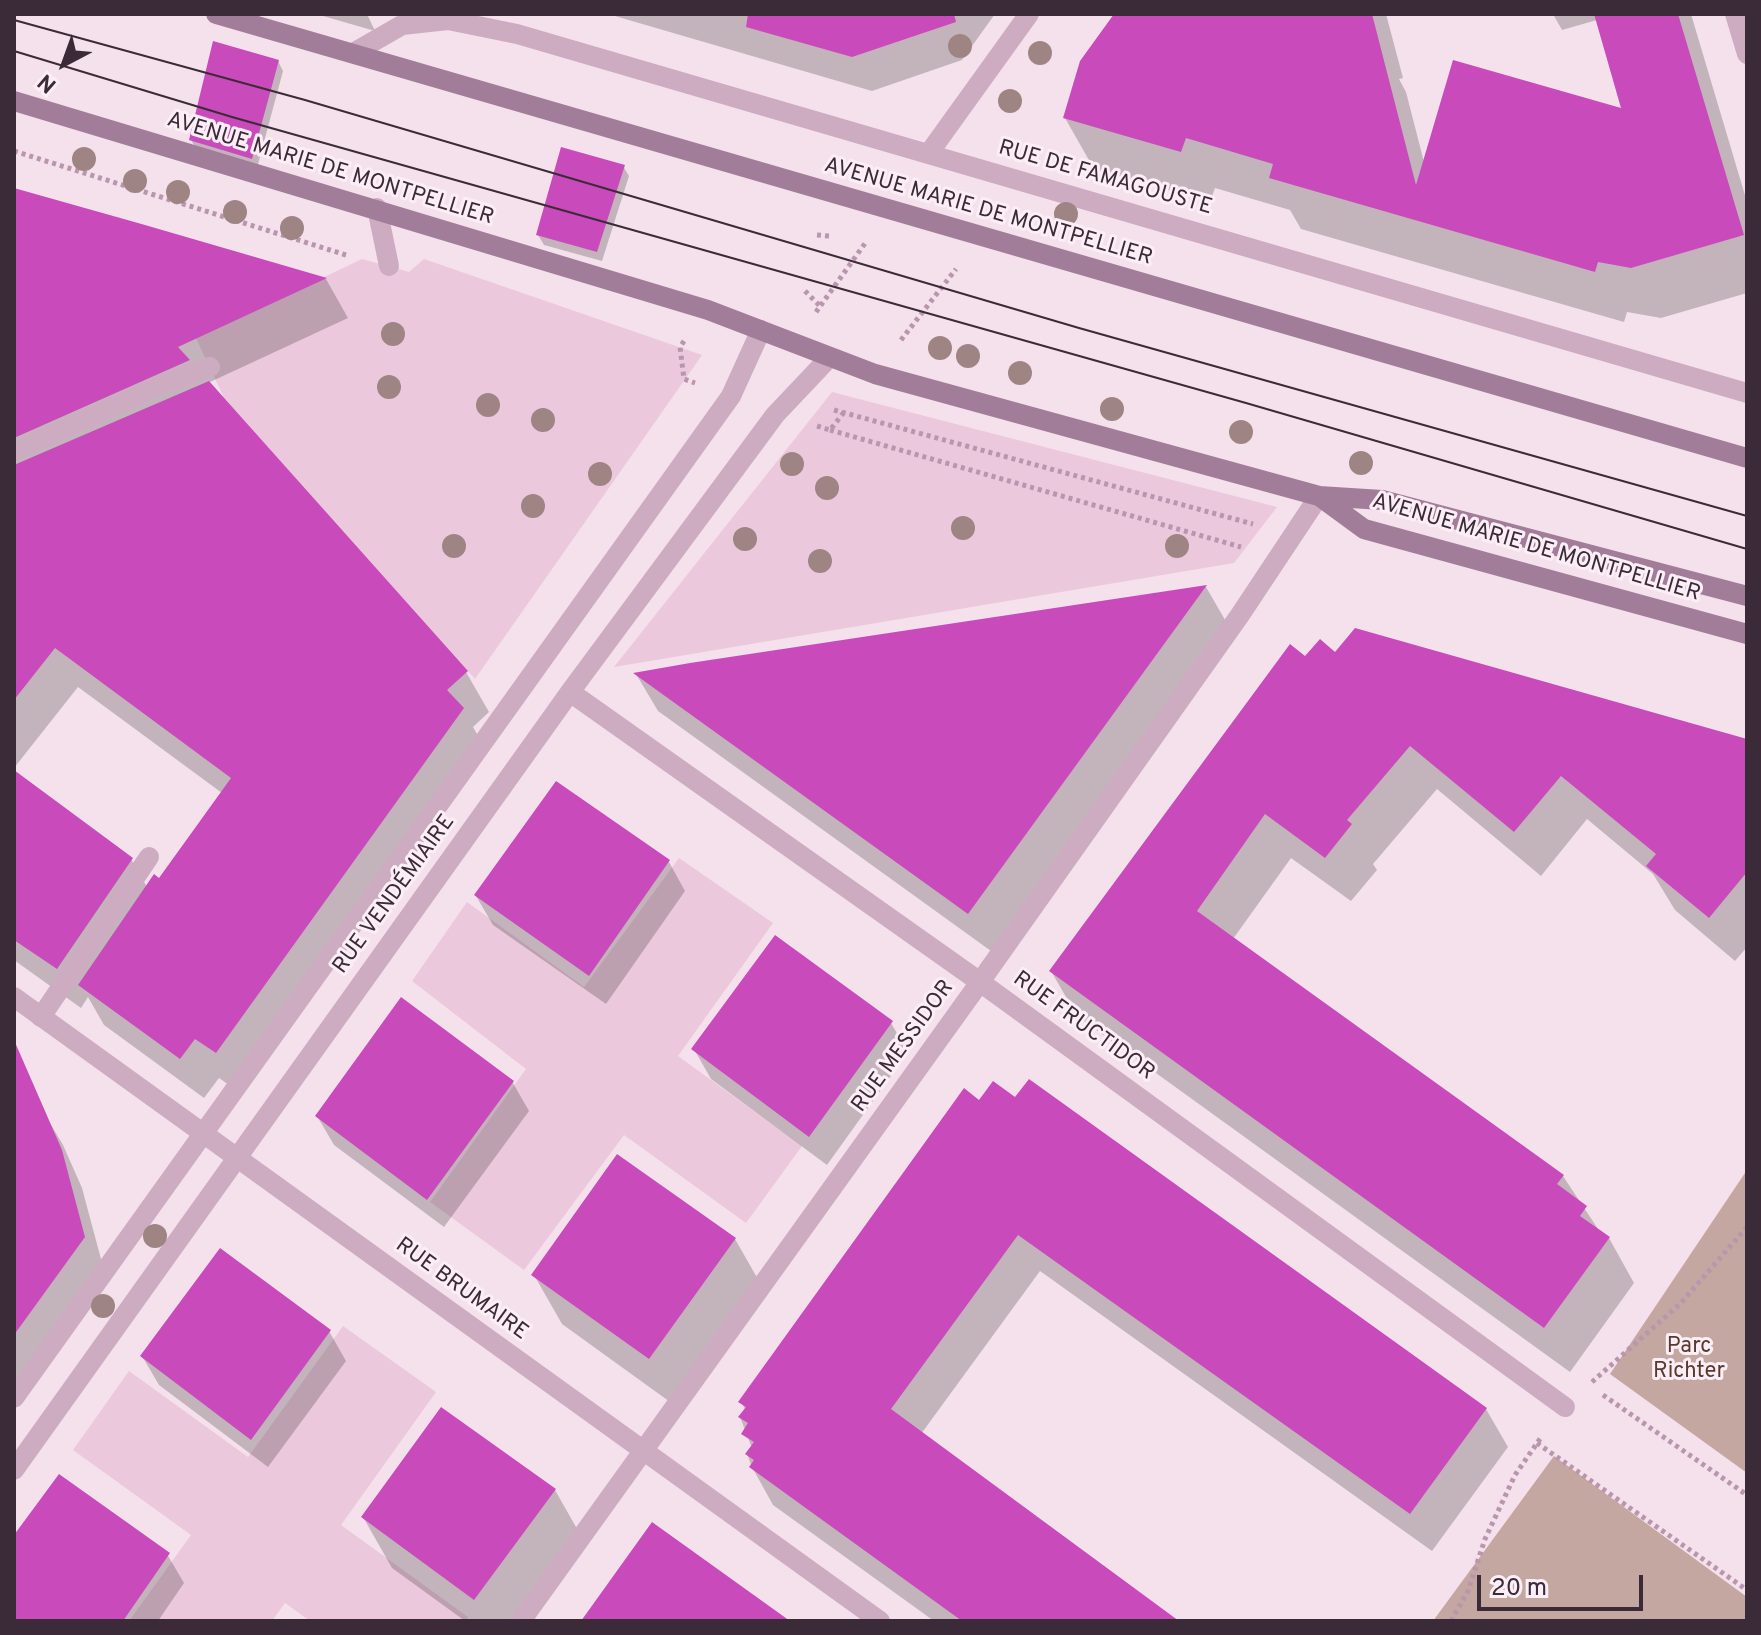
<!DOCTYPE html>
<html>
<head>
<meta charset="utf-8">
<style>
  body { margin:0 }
  #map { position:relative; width:1761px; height:1635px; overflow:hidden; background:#f4e1ec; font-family:Overpass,sans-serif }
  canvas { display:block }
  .frame { position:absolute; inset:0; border:16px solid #3b2b38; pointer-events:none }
  .north { position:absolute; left:24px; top:24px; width:80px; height:80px; -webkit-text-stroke:6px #fbeef6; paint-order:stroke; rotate:221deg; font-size:22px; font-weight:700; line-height:32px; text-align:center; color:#3b2b38 }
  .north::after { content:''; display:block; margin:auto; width:28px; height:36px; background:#3b2b38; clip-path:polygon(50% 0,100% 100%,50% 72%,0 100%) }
  .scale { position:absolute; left:1477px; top:1575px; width:166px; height:36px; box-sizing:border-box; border:4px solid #3b2b38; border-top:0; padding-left:10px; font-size:24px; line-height:28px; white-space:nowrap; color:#3b2b38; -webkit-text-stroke:6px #fbeef6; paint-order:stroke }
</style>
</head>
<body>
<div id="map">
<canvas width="1761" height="1635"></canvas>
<div class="frame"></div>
<div class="north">N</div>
<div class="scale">20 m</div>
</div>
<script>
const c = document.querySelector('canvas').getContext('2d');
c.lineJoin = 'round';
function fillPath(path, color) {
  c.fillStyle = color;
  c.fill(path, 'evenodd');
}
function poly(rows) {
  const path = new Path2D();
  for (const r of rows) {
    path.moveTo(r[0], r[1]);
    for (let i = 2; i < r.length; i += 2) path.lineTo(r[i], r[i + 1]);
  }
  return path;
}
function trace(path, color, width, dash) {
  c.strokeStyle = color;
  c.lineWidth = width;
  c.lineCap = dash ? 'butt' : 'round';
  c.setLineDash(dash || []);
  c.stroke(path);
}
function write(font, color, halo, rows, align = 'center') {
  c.font = font + ' Overpass,sans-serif';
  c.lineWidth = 6;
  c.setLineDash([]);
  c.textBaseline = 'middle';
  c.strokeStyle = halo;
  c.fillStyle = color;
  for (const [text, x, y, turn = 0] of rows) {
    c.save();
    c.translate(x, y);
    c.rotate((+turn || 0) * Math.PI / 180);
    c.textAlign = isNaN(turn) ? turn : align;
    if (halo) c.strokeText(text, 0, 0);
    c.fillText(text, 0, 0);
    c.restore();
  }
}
fillPath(poly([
  [1747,1170,1747,1473,1610,1374],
  [1554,1456,1747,1597,1747,1621,1433,1621]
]), '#c4a7a0');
fillPath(poly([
  [362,259,409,272,424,259,702,355,475,679,224,398,196,338],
  [832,392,855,398,1277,507,1234,563,614,667],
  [679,858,773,923,678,1056,802,1146,746,1223,624,1135,524,1270,430,1202,526,1069,412,981,467,902,584,987],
  [343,1326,436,1392,341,1525,468,1617,466,1621,310,1621,285,1603,272,1621,129,1621,191,1535,73,1450,129,1371,248,1457]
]), '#ecc8dd');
fillPath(poly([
  [316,14,367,14,375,31],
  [608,14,995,14,962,60,872,91],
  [1116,14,1386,14,1403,78,1399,79,1406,92,1424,162,1624,111,1597,20,1562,30,1553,14,1691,14,1747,202,1747,293,1661,318,1627,312,1624,322,1301,229,1290,210,1215,188,1210,202,1094,169,1065,118],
  [278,61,283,71,257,168,197,150,191,140],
  [623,166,629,176,602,261,544,245,538,235],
  [16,191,326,279,348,318,208,383,466,672,489,712,473,727,486,749,239,1092,219,1078,204,1098,104,1025,88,997,81,1008,14,960,14,773,131,859,147,887,159,880,222,793,78,687,14,768],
  [1206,587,1228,625,991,951,658,711,636,674],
  [1336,655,1747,740,1747,947,1735,961,1675,910,1653,874,1587,819,1541,876,1437,789,1373,864,1377,870,1351,901,1291,858,1233,939,1563,1176,1600,1232,1609,1238,1634,1283,1570,1372,1077,1016,1051,971,1306,658],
  [669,862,685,891,606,1004,493,925,476,896],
  [891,1023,908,1052,827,1165,711,1079,694,1049],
  [14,1073,41,1108,63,1145,82,1188,105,1274,14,1400],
  [513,1083,529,1111,444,1227,334,1145,317,1116],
  [980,1103,1486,1409,1508,1447,1432,1551,1040,1271,921,1434,1176,1621,934,1621,773,1505,752,1467,747,1454,752,1448,740,1417,746,1411,741,1402],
  [735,1239,763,1288,677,1407,562,1324,534,1275],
  [329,1331,346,1361,268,1467,159,1385,142,1356],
  [555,1490,584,1541,524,1621,465,1621,392,1568,363,1517],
  [14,1539,167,1554,184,1583,158,1621,14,1621]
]), '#0003');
fillPath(poly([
  [748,14,954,14,956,22,852,57,746,27],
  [1114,14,1372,14,1416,185,1453,60,1621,108,1594,14,1678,14,1744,235,1631,268,1598,262,1595,272,1269,178,1273,164,1186,138,1181,152,1063,118,1080,61],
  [213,41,279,60,252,159,189,140],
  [561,147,625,165,597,252,536,235],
  [14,188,145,225,327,278,178,347,190,360,14,438],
  [209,381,468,671,447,690,464,708,216,1053,195,1039,180,1059,78,985,154,874,159,878,231,778,55,648,14,700,14,465],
  [1207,585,968,914,633,673,690,663],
  [1355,628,1747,739,1747,872,1709,918,1646,866,1656,854,1561,776,1514,832,1410,746,1347,820,1352,824,1325,858,1265,814,1197,911,1564,1175,1557,1184,1587,1206,1580,1216,1610,1237,1544,1328,1049,971,1290,644,1305,656,1320,639,1335,652],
  [14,770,133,858,57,969,14,940],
  [556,781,670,860,589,976,474,895],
  [775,935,893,1021,809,1137,691,1049],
  [401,997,514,1081,427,1200,315,1116],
  [14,1040,62,1150,85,1237,14,1335],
  [1029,1079,1487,1408,1410,1514,1018,1235,891,1409,1179,1621,962,1621,749,1467,754,1460,745,1454,754,1442,741,1434,748,1423,738,1417,746,1407,738,1402,913,1159,964,1088,979,1100,993,1081,1015,1097],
  [617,1154,736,1238,649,1359,531,1275],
  [220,1248,331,1330,251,1440,140,1356],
  [441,1407,556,1489,474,1600,361,1517],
  [59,1474,170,1553,123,1621,14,1621,14,1535],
  [652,1522,790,1621,581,1621]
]), '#c94aba');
trace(poly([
  [14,151,346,255],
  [817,235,829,236],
  [805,291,820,306],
  [816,312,866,242],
  [901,340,956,269],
  [684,341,680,347,684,379,695,383],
  [834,410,1253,524],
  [817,426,830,430,845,411],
  [830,430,1241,547],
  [1592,1382,1681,1303,1747,1227],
  [1603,1395,1747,1495],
  [1537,1443,1747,1590],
  [1451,1621,1468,1591,1485,1539,1515,1475,1542,1436]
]), '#b996ae', 5, [4, 4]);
trace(poly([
  [377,208,389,266],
  [41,1017,149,857]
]), '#cdacc2', 20);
trace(poly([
  [1735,14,1747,54],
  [355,52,402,25,448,20,517,34,1747,393],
  [929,153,1029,14],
  [14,452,165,383,210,367],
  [570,692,980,982,1565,1407],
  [14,997,880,1621],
  [14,1398,731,396,761,330],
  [14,1470,570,692,775,415,828,359],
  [521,1621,980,982,1240,615,1319,496]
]), '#cdacc2', 20);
trace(poly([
  [216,14,1747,458],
  [14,101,708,310,875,374,1319,496,1382,500,1747,596],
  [1319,496,1364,529,1747,634]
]), '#a17d99', 20);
trace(poly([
  [14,20,305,100,1079,328,1747,516],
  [14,51,232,117,1246,403,1747,549]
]), '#3b2b38', 2);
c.fillStyle = '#9f8484';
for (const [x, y] of [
  [960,46],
  [1040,53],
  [1010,101],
  [84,159],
  [135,181],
  [178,192],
  [235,212],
  [1066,214],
  [292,228],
  [393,334],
  [940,348],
  [968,356],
  [1020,373],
  [389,387],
  [488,405],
  [1112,409],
  [543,420],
  [1241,432],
  [1361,463],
  [792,464],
  [600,474],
  [827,488],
  [533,506],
  [963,528],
  [745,539],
  [454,546],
  [1177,546],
  [820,561],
  [155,1236],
  [103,1306]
]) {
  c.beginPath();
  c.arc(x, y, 12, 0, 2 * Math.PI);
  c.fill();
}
write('22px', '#3b2b38', '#fbeef6', [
  ["AVENUE MARIE DE MONTPELLIER",330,170,17],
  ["RUE DE FAMAGOUSTE",1105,179,16],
  ["AVENUE MARIE DE MONTPELLIER",988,213,16],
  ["AVENUE MARIE DE MONTPELLIER",1536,549,16],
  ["RUE VENDÉMIAIRE",395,895,-54],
  ["RUE FRUCTIDOR",1083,1027,36],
  ["RUE MESSIDOR",904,1047,-54],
  ["RUE BRUMAIRE",461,1290,36]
]);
write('22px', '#5a382e', '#fbeef6', [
  ["Parc",1689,1348],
  ["Richter",1689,1373]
]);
</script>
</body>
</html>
